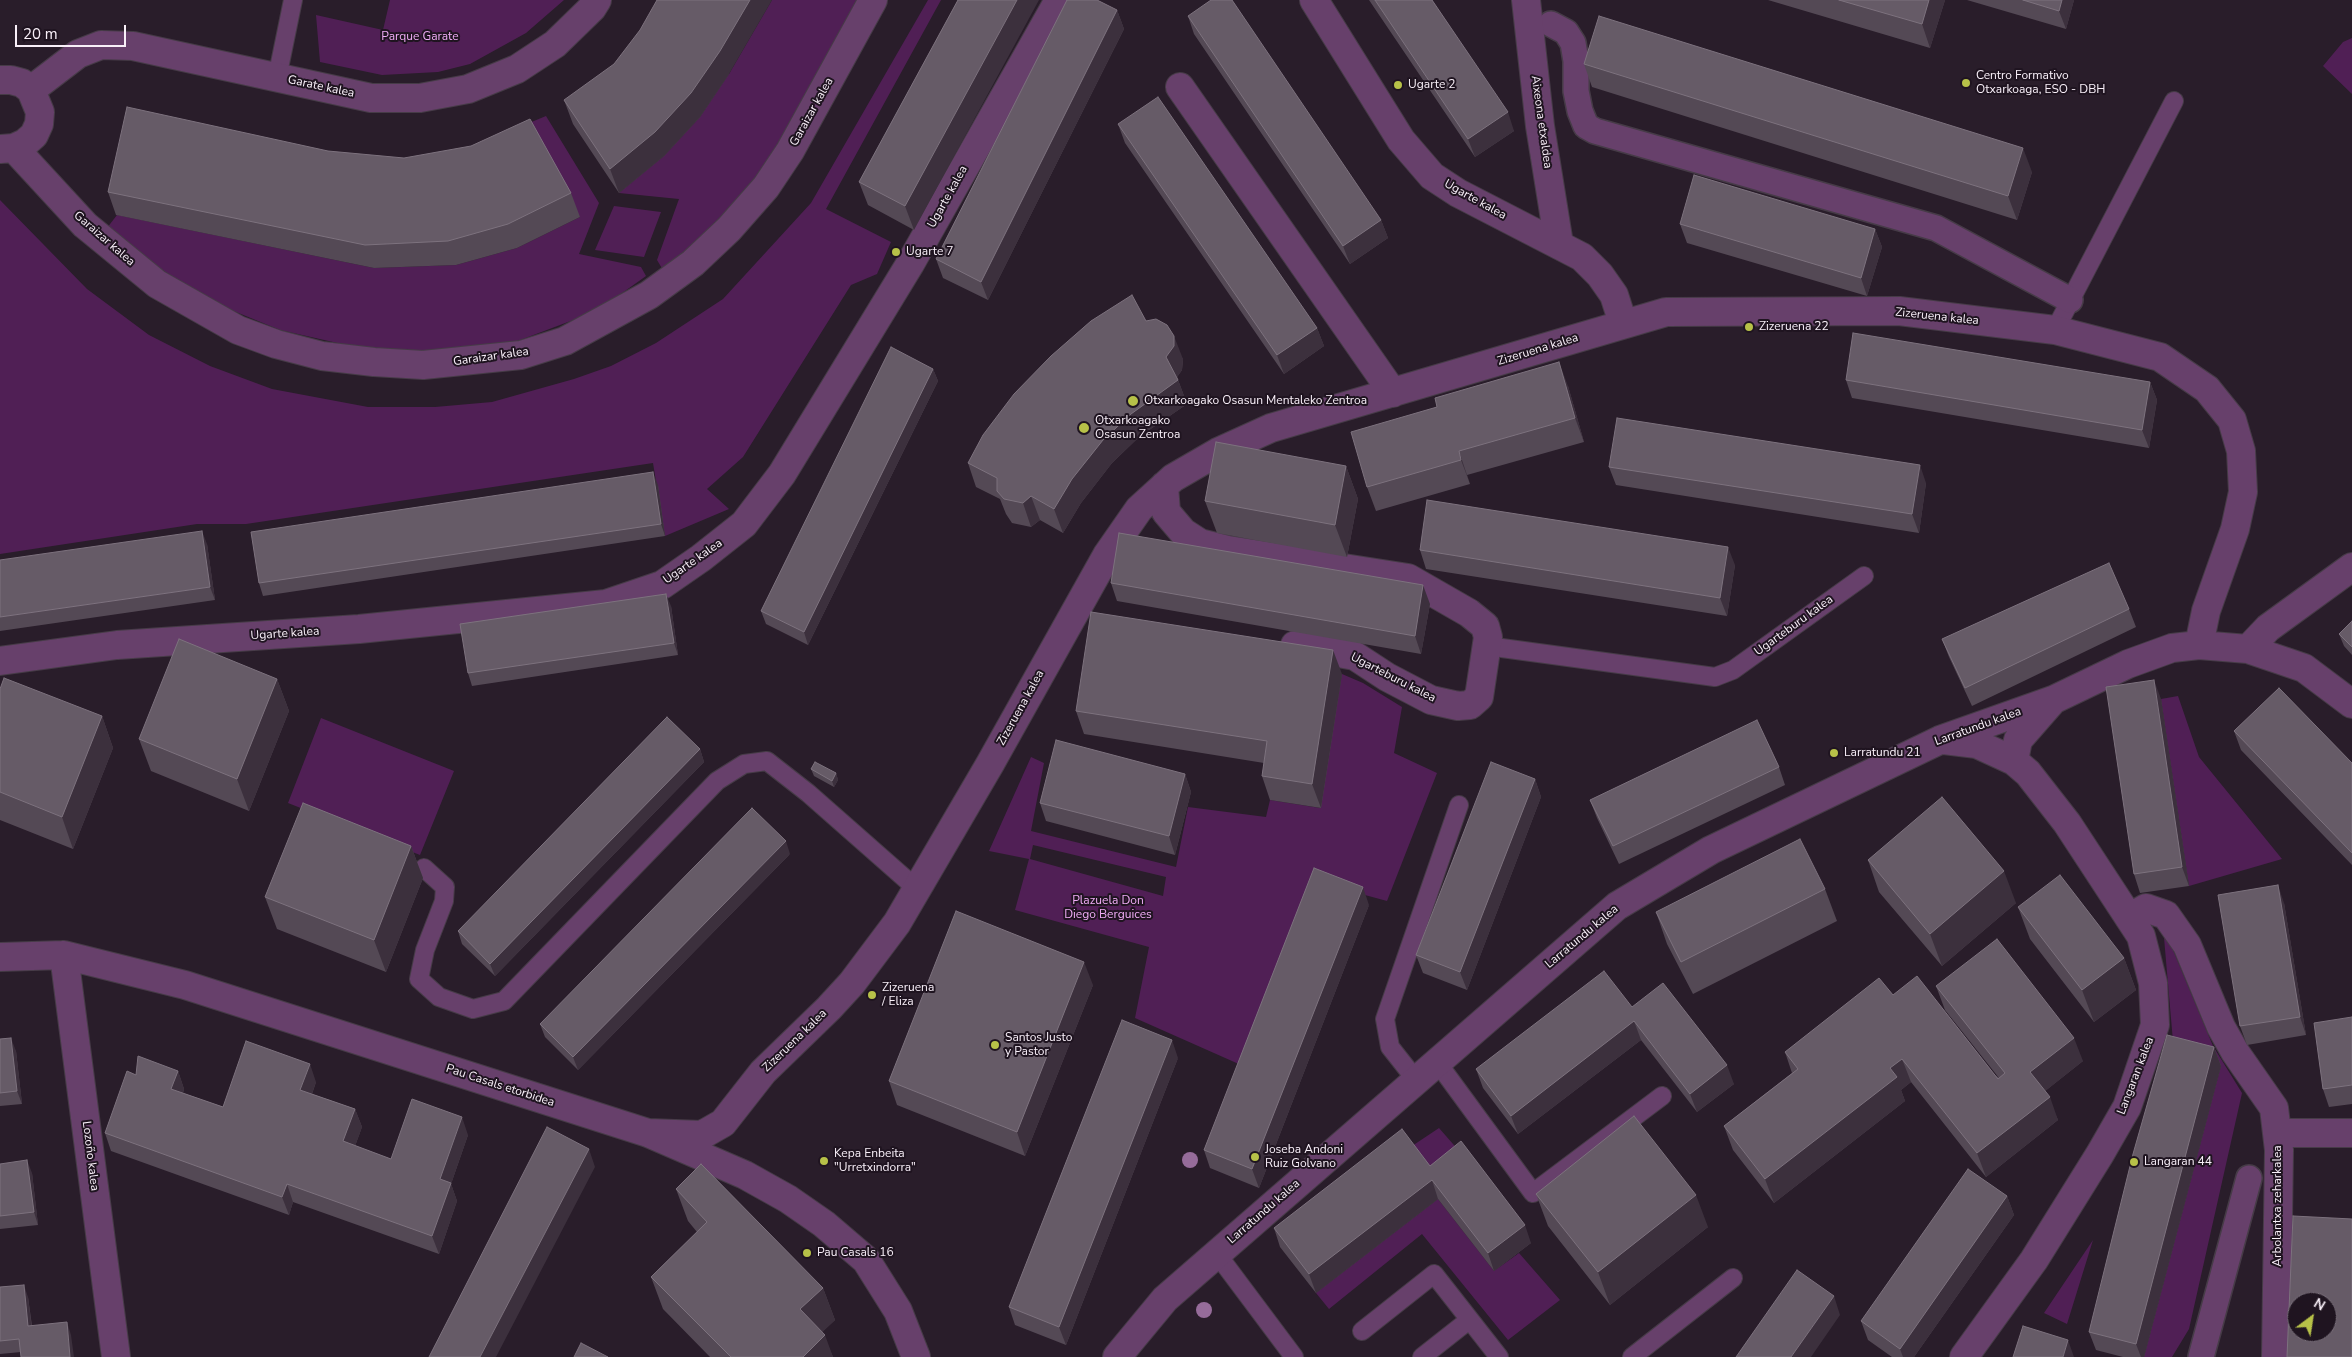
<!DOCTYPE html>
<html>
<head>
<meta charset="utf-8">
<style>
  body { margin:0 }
  #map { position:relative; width:2352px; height:1357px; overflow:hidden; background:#291d2a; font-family:"Nunito Sans",sans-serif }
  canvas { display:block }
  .north { position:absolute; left:2287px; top:1292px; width:50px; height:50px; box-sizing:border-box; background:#1f1420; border:1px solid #766c77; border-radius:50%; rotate:31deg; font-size:14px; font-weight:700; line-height:20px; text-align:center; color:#f9f0f9 }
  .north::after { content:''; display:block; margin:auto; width:18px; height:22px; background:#b7c148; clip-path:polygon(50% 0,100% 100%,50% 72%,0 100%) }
  .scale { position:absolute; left:15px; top:25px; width:111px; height:22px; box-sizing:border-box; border:2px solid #f9f0f9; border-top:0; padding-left:6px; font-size:15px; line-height:18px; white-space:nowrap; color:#f9f0f9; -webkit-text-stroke:4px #1f1420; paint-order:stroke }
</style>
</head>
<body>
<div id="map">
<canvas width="2352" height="1357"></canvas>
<div class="north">N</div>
<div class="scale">20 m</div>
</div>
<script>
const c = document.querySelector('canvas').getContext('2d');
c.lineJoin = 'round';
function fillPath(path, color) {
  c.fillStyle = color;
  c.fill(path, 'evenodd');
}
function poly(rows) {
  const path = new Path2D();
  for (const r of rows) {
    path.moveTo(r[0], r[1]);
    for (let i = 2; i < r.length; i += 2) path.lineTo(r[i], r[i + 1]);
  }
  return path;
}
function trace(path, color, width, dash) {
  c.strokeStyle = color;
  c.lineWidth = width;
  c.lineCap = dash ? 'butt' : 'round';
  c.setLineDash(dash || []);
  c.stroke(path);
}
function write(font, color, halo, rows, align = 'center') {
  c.font = font + ' "Nunito Sans",sans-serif';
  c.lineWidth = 4;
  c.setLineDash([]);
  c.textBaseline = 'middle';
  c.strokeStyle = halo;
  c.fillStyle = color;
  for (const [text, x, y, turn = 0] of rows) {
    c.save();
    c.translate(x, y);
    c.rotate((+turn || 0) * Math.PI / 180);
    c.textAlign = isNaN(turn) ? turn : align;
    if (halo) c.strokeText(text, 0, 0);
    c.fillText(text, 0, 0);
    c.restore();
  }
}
fillPath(poly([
  [390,0,564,0,526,33,470,64,438,72,382,75,320,62,316,15,383,30],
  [772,0,863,0,764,180,716,230,663,270,657,260,679,199,619,193,664,156,700,117,729,74],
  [928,0,941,0,826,209,891,242,877,274,851,285,743,457,707,489,729,509,665,536,653,463,246,524,197,524,0,554,0,200,87,289,149,335,210,366,272,389,368,407,435,407,492,402,574,379,611,366,656,343,723,299,811,203],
  [2352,38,2352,94,2323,66,2343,42],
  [546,116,599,203,579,254,641,267,646,276,597,311,515,342,430,352,364,349,280,330,219,305,157,267,107,228,117,215,374,268,456,265,517,248,580,217,517,128],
  [614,206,661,212,644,257,595,250],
  [1342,674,1363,683,1402,707,1394,753,1437,773,1387,901,1317,882,1241,1065,1135,1018,1149,947,1015,910,1029,859,989,851,1031,757,1044,763,1031,831,1176,867,1188,807,1266,817,1270,800,1320,808],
  [1033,845,1166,877,1163,896,1030,859],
  [2178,696,2199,757,2282,859,2189,886,2161,699],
  [321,718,454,771,420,855,288,803],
  [2163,926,2213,1046,2242,1093,2189,1329,2172,1357,2144,1357,2221,1066,2174,1053],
  [1439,1128,1467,1160,1437,1184,1409,1148],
  [1438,1199,1494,1271,1519,1253,1560,1300,1508,1340,1422,1234,1329,1309,1316,1293],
  [2093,1240,2067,1324,2044,1313]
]), '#501f55');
const service = poly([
  [277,78,293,0],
  [2055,330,2174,101],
  [1487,646,1715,677,1733,670,1864,576],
  [424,868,445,887,444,901,425,950,419,979,439,997,473,1009,504,1001,717,781,744,764,767,761,808,793,917,889],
  [1437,1062,1533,1193,1662,1096],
  [1416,1080,1390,1047,1385,1019,1459,805],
  [1217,1254,1294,1357],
  [1362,1331,1434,1274,1499,1357],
  [1422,1357,1469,1320],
  [1632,1357,1733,1278]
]);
const pedestrian = poly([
  [1551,24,1566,32,1573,43,1576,61,1576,91,1580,111,1586,126,1595,131,1936,228,2070,300],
  [2201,1357,2249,1178]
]);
const minor = poly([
  [1314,0,1401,140,1432,176,1458,193,1582,257,1600,275,1614,295,1623,323],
  [1526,0,1540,126,1559,244],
  [0,80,11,80,22,83,31,90,40,112,39,124,34,135,25,143,14,148,0,149],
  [1180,87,1393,393],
  [31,90,78,54,101,45,133,46,371,98,420,98,468,89,517,69,555,44,592,8,597,0],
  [14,148,85,225,157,284,238,330,276,344,322,356,374,362,423,365,521,355,565,341,649,295,693,263,729,229,766,187,790,151,873,0],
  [1164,486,1166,512,1183,532,1200,543,1228,550,1408,578,1469,613,1485,626,1488,637,1479,697,1470,705,1458,706,1431,700,1387,677,1355,656,1295,645],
  [2248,649,2268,628,2352,567],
  [0,661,117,645,359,629,606,604,662,585,701,558,744,524,782,474,910,264,1059,0],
  [1944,740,1977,744,2014,761,2028,773,2067,823,2141,936,2153,983,2155,1025,2127,1107,2100,1154,2034,1260,1964,1357],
  [2014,761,2018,740,2053,700],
  [2129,918,2146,908,2166,915,2187,945,2221,1027,2235,1052,2274,1108,2279,1150,2276,1357],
  [64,955,116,1357],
  [0,957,64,955,185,985,648,1133,745,1175,788,1199,824,1224,866,1260,898,1311,916,1357],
  [648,1133,702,1135,723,1123,763,1072,829,1008,852,983,897,923,990,764,1107,555,1139,509,1173,478,1218,452,1271,428,1666,312,1899,311,2055,330,2160,357,2207,389,2232,420,2241,451,2243,492,2235,529,2206,611,2199,645],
  [2277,1133,2352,1133],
  [1117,1357,1165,1299,1617,906,1711,850,1940,740,2053,700,2128,664,2172,648,2199,645,2248,649,2304,668,2352,704]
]);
trace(service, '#463b47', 20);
trace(pedestrian, '#463b47', 28);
trace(minor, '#463b47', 30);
trace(service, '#67406b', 18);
trace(pedestrian, '#67406b', 25);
trace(minor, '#67406b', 28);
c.fillStyle = '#966c9a';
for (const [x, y] of [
  [1190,1160],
  [1204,1310]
]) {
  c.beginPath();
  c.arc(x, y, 8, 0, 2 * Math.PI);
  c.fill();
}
fillPath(poly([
  [958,0,914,230,868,205,859,182],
  [1369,0,1432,0,1514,131,1475,157],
  [1768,0,1945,0,1930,48],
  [1967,0,2074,0,2066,29],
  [1117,10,1124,29,988,300,943,278,936,259],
  [1188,16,1381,220,1388,238,1350,264,1194,34],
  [1584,64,2032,172,2017,220,1592,87],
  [729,74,700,117,664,156,619,193,573,124,564,100],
  [1118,124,1317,328,1324,346,1284,374,1125,143],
  [328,151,571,193,580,217,517,248,456,265,374,268,116,215,108,192],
  [1680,224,1875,229,1882,247,1867,296,1687,243],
  [1146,321,1183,359,1182,370,1177,377,1187,404,1139,437,1112,463,1081,503,1063,533,1040,520,1031,527,1012,523,1006,514,1000,499,976,487,968,463],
  [933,369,938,381,808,645,766,624,761,611],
  [1846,380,2150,382,2157,400,2149,448,1852,398],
  [1568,386,1584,442,1467,475,1470,484,1376,511,1367,487],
  [1346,466,1358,499,1347,557,1217,533,1205,501],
  [1609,467,1926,483,1919,533,1616,485],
  [658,485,665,536,263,596,259,583],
  [207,544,215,600,0,631,0,560],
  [1420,550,1735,565,1727,616,1426,569],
  [1111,583,1430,604,1421,654,1117,601],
  [671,606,678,655,472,686,468,673],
  [2129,609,2136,627,1972,706,1949,657,1942,639],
  [2352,621,2352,655,2344,646,2339,634],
  [1342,674,1321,808,1270,800,1262,776,1264,763,1084,734,1076,711],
  [277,679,289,711,249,811,151,771,139,739],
  [0,689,102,716,113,748,73,849,0,820],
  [2161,699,2189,886,2140,893,2134,874],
  [2234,731,2352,763,2352,865,2241,750],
  [700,749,704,762,495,976,462,944,458,931],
  [1779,767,1785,785,1619,864,1597,818,1590,800],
  [811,769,836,773,838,780,834,787,814,776],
  [1185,774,1191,792,1175,855,1046,821,1040,803],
  [1535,779,1541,797,1467,990,1423,973,1416,955],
  [411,846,423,878,386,972,277,929,265,897],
  [790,854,578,1070,545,1037,540,1024],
  [1868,860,2016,903,1942,966,1879,892],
  [1825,889,1837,921,1693,994,1667,944,1656,912],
  [2284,903,2306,1035,2247,1045,2240,1026],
  [1369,905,1259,1188,1210,1168,1204,1150],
  [2018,907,2124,958,2136,990,2094,1022,2030,939],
  [1093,985,1025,1156,897,1105,889,1081],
  [1936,986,2083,1061,2045,1091,2058,1120,1986,1177,1911,1082,1901,1090,1905,1101,1774,1203,1733,1150,1724,1126,1792,1073,1785,1052,1893,995,1999,1078,1945,1010],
  [1632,1007,1734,1084,1697,1112,1641,1040,1518,1134,1483,1088,1476,1069],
  [2352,1017,2352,1104,2329,1107,2323,1089],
  [0,1039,16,1051,22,1104,0,1106],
  [2214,1047,2221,1066,2144,1357,2123,1357,2096,1350,2089,1332],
  [1178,1058,1066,1345,1015,1325,1009,1307],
  [178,1071,184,1089,183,1093,223,1107,316,1082,312,1094,355,1109,362,1127,355,1146,391,1159,468,1135,451,1184,457,1201,439,1254,293,1202,289,1215,111,1151,105,1133,136,1075],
  [0,1164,32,1173,38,1225,0,1229],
  [1430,1166,1531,1243,1494,1271,1438,1199,1316,1293,1280,1247,1274,1228],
  [676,1189,823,1288,835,1320,822,1332,833,1357,710,1357,663,1309,651,1277,697,1232,688,1221],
  [1536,1194,1708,1227,1610,1305,1548,1226],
  [2007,1196,2014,1215,1914,1357,1892,1357,1868,1340,1861,1321],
  [0,1287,28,1297,32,1326,71,1335,21,1352,0,1354]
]), '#544955');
fillPath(poly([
  [750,0,772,0,729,74,700,117,664,156,619,193,610,169],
  [1017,0,1039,0,914,230,905,206],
  [1929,0,1945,0,1930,48,1922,24],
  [2062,0,2074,0,2066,29,2059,11],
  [1117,10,1124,29,988,300,981,282],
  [1508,112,1514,131,1475,157,1468,139],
  [2023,148,2032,172,2017,220,2008,196],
  [1381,220,1388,238,1350,264,1343,246],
  [1875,229,1882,247,1867,296,1861,278],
  [1317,328,1324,346,1284,374,1277,355],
  [1174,336,1183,359,1182,370,1175,380,1166,357],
  [1559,362,1568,386,1584,442,1575,418],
  [933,369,938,381,808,645,804,632],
  [1178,380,1187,404,1139,437,1112,463,1081,503,1063,533,1054,509,1072,479,1103,440,1131,414],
  [2150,382,2157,400,2149,448,2142,430],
  [1459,451,1470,484,1461,460],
  [1920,465,1926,483,1919,533,1912,514],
  [1346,466,1358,499,1347,557,1335,525],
  [653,472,658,485,665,536,661,524],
  [1031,496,1040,520,1031,527,1023,503],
  [202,531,207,544,215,600,210,587],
  [1728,547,1735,565,1727,616,1720,598],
  [1423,585,1430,604,1421,654,1415,636],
  [666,594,671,606,678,655,674,643],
  [1333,650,1342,674,1321,808,1312,784],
  [277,679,289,711,249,811,237,779],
  [2154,680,2161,699,2189,886,2182,867],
  [102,716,113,748,73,849,62,817],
  [700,749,704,762,495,976,490,964],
  [836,773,838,780,834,787,832,781],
  [1185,774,1191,792,1175,855,1169,836],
  [1535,779,1541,797,1467,990,1460,972],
  [786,841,790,854,578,1070,573,1057],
  [411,846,423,878,386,972,374,940],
  [2004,871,2016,903,1942,966,1930,934],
  [2278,885,2284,903,2306,1035,2300,1017],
  [1363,887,1369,905,1259,1188,1252,1169],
  [2124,958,2136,990,2094,1022,2082,990],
  [1084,962,1093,985,1025,1156,1017,1132],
  [1634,1021,1641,1040,1518,1134,1511,1116],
  [11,1038,16,1051,22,1104,17,1091],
  [2074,1038,2083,1061,2039,1096,2030,1072],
  [1172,1040,1178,1058,1066,1345,1059,1327],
  [2214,1047,2221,1066,2144,1357,2141,1357,2136,1344],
  [1902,1059,1911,1082,1901,1090,1905,1101,1774,1203,1765,1179,1890,1068],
  [310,1064,316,1082,307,1108,300,1090],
  [1727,1065,1734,1084,1697,1112,1690,1094],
  [178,1071,184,1089,178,1108,171,1089],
  [2050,1097,2058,1120,1986,1177,1977,1153],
  [355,1109,362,1127,350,1160,343,1141],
  [462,1117,468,1135,451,1184,457,1201,439,1254,432,1236,440,1179],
  [589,1149,595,1167,496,1357,480,1357],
  [27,1160,32,1173,38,1225,34,1212],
  [1432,1180,1438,1199,1316,1293,1309,1274],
  [287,1184,293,1202,289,1215,282,1197],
  [1696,1195,1708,1227,1610,1305,1598,1272],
  [2007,1196,2014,1215,1914,1357,1903,1357,1900,1349],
  [1525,1225,1531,1243,1494,1271,1488,1253],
  [24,1285,28,1297,33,1339,28,1326],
  [823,1288,835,1320,812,1342,800,1309],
  [1834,1296,1840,1315,1811,1357,1791,1357],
  [67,1322,71,1335,74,1357,70,1357],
  [825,1335,833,1357,803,1357],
  [2068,1340,2074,1357,2063,1357]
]), '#3c303d');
const building = poly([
  [657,0,750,0,720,51,691,93,655,132,610,169,564,100,614,64,640,30,657,0],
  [958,0,1017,0,905,206,859,182,958,0],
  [1067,0,1097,0,1117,10,981,282,936,259,1067,0],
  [1211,0,1232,0,1381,220,1343,246,1188,16,1211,0],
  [1375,0,1432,0,1508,112,1468,139,1375,0],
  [1839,0,1929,0,1922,24,1839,0],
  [2023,0,2062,0,2059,11,2023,0],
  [1599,16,2023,148,2008,196,1584,64,1599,16],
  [1158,97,1317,328,1277,355,1118,124,1158,97],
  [127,107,328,151,404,158,471,146,530,119,571,193,508,224,448,241,365,245,108,192,127,107],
  [1694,175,1875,229,1861,278,1680,224,1694,175],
  [1132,295,1146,321,1156,319,1167,325,1174,336,1174,346,1166,357,1178,380,1131,414,1103,440,1072,479,1054,509,1031,496,1023,503,1004,499,997,491,997,478,968,463,983,435,1014,394,1051,356,1091,321,1132,295],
  [1853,333,2150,382,2142,430,1846,380,1853,333],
  [891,347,933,369,804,632,761,611,891,347],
  [1559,362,1575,418,1459,451,1461,460,1367,487,1351,432,1437,407,1435,398,1559,362],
  [1617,418,1920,465,1912,514,1609,467,1617,418],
  [1216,442,1346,466,1335,525,1205,501,1216,442],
  [653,472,661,524,259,583,251,532,653,472],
  [1427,500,1728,547,1720,598,1420,550,1427,500],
  [202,531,210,587,0,617,0,560,202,531],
  [1119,533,1423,585,1415,636,1111,583,1119,533],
  [2109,563,2129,609,1965,688,1942,639,2109,563],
  [666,594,674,643,468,673,460,624,666,594],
  [1091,612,1333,650,1312,784,1262,776,1267,741,1076,711,1091,612],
  [2352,621,2352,647,2339,634,2352,621],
  [179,639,277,679,237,779,139,739,179,639],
  [4,678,102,716,62,817,0,792,0,689,4,678],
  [2154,680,2182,867,2134,874,2106,687,2154,680],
  [2279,688,2352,763,2352,853,2234,731,2279,688],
  [667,717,700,749,490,964,458,931,667,717],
  [1757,720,1779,767,1613,846,1590,800,1757,720],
  [1056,740,1185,774,1169,836,1040,803,1056,740],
  [815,762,836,773,832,781,811,769,815,762],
  [1491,762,1535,779,1460,972,1416,955,1491,762],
  [1942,797,2004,871,1930,934,1868,860,1942,797],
  [303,803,411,846,374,940,265,897,303,803],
  [752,808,786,841,573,1057,540,1024,752,808],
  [1800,839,1825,889,1681,962,1656,912,1800,839],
  [1314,868,1363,887,1252,1169,1204,1150,1314,868],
  [2060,875,2124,958,2082,990,2018,907,2060,875],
  [2278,885,2300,1017,2240,1026,2218,895,2278,885],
  [956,911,1084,962,1017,1132,889,1081,956,911],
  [1997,939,2074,1038,2030,1072,2050,1097,1977,1153,1902,1059,1890,1068,1897,1077,1765,1179,1724,1126,1798,1069,1785,1052,1879,978,1893,995,1917,976,1998,1079,2005,1073,1936,986,1997,939],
  [1604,971,1632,1007,1663,983,1727,1065,1690,1094,1634,1021,1511,1116,1476,1069,1604,971],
  [2352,1017,2352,1085,2323,1089,2314,1023,2352,1017],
  [1122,1020,1172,1040,1059,1327,1009,1307,1122,1020],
  [2167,1035,2214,1047,2136,1344,2089,1332,2133,1154,2167,1035],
  [11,1038,17,1091,0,1093,0,1039,11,1038],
  [246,1041,310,1064,300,1090,355,1109,343,1141,391,1159,412,1099,462,1117,440,1179,451,1183,432,1236,287,1184,282,1197,105,1133,127,1071,136,1075,138,1056,178,1071,171,1089,223,1107,246,1041],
  [1634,1116,1696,1195,1598,1272,1536,1194,1634,1116],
  [547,1127,589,1149,480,1357,429,1357,547,1127],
  [1402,1129,1430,1166,1461,1141,1525,1225,1488,1253,1432,1180,1309,1274,1274,1228,1402,1129],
  [27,1160,34,1212,0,1216,0,1164,27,1160],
  [701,1164,823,1288,800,1309,825,1335,803,1357,731,1357,651,1277,707,1222,676,1189,701,1164],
  [1968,1169,2007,1196,1900,1349,1861,1321,1968,1169],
  [2293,1216,2352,1219,2352,1357,2287,1357,2293,1216],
  [2297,1302,2327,1302,2327,1332,2297,1332,2297,1302],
  [1797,1270,1834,1296,1791,1357,1736,1357,1797,1270],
  [24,1285,28,1326,67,1322,70,1357,21,1357,19,1339,0,1341,0,1287,24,1285],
  [2023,1326,2068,1340,2063,1357,2013,1357,2023,1326],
  [581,1343,608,1357,574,1357,581,1343]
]);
fillPath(building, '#665b67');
trace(building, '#7d727e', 1);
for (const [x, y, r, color] of [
  [1966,83,5,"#b7c148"],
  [1398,85,5,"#b7c148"],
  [896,252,5,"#b7c148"],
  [1749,327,5,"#b7c148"],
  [1133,401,6,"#b7c148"],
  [1084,428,6,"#b7c148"],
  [1834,753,5,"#b7c148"],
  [872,995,5,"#b7c148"],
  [995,1045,5,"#b7c148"],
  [1255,1157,5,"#b7c148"],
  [824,1161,5,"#b7c148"],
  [2134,1162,5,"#b7c148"],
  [807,1253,5,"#b7c148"]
]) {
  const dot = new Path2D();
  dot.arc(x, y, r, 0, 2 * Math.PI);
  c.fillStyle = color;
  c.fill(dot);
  trace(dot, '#1f1420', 2);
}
write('12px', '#f0acf6', '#1f1420', [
  ["Parque Garate",420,37],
  ["Plazuela Don",1108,901],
  ["Diego Berguices",1108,915]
]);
write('12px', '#f9f0f9', '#1f1420', [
  ["Centro Formativo",1976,76],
  ["Otxarkoaga, ESO - DBH",1976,90],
  ["Ugarte 2",1408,85],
  ["Ugarte 7",906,252],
  ["Zizeruena 22",1759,327],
  ["Otxarkoagako Osasun Mentaleko Zentroa",1144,401],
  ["Otxarkoagako",1095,421],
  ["Osasun Zentroa",1095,435],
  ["Larratundu 21",1844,753],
  ["Zizeruena",882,988],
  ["/ Eliza",882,1002],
  ["Santos Justo",1005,1038],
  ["y Pastor",1005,1052],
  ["Joseba Andoni",1265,1150],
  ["Ruiz Golvano",1265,1164],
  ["Kepa Enbeita",834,1154],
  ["\"Urretxindorra\"",834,1168],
  ["Langaran 44",2144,1162],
  ["Pau Casals 16",817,1253]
], 'left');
write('12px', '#f9f0f9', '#1f1420', [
  ["Garate kalea",321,87,12],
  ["Garaizar kalea",812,112,-61],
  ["Aixeona etxaldea",1541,122,82],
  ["Ugarte kalea",948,197,-61],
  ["Ugarte kalea",1475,200,29],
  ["Garaizar kalea",104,239,41],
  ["Zizeruena kalea",1937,317,6],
  ["Zizeruena kalea",1538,350,-17],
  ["Garaizar kalea",491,357,-8],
  ["Ugarte kalea",693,562,-35],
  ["Ugarteburu kalea",1794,626,-36],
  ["Ugarte kalea",285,634,-4],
  ["Ugarteburu kalea",1393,678,27],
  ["Zizeruena kalea",1021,708,-61],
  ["Larratundu kalea",1978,727,-20],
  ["Larratundu kalea",1582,937,-40],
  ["Zizeruena kalea",795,1041,-44],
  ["Langaran kalea",2136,1076,-69],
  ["Pau Casals etorbidea",500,1086,18],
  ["Lozoño kalea",90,1156,83],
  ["Arbolantxa zeharkalea",2278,1206,-90],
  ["Larratundu kalea",1264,1212,-41]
]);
</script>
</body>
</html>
